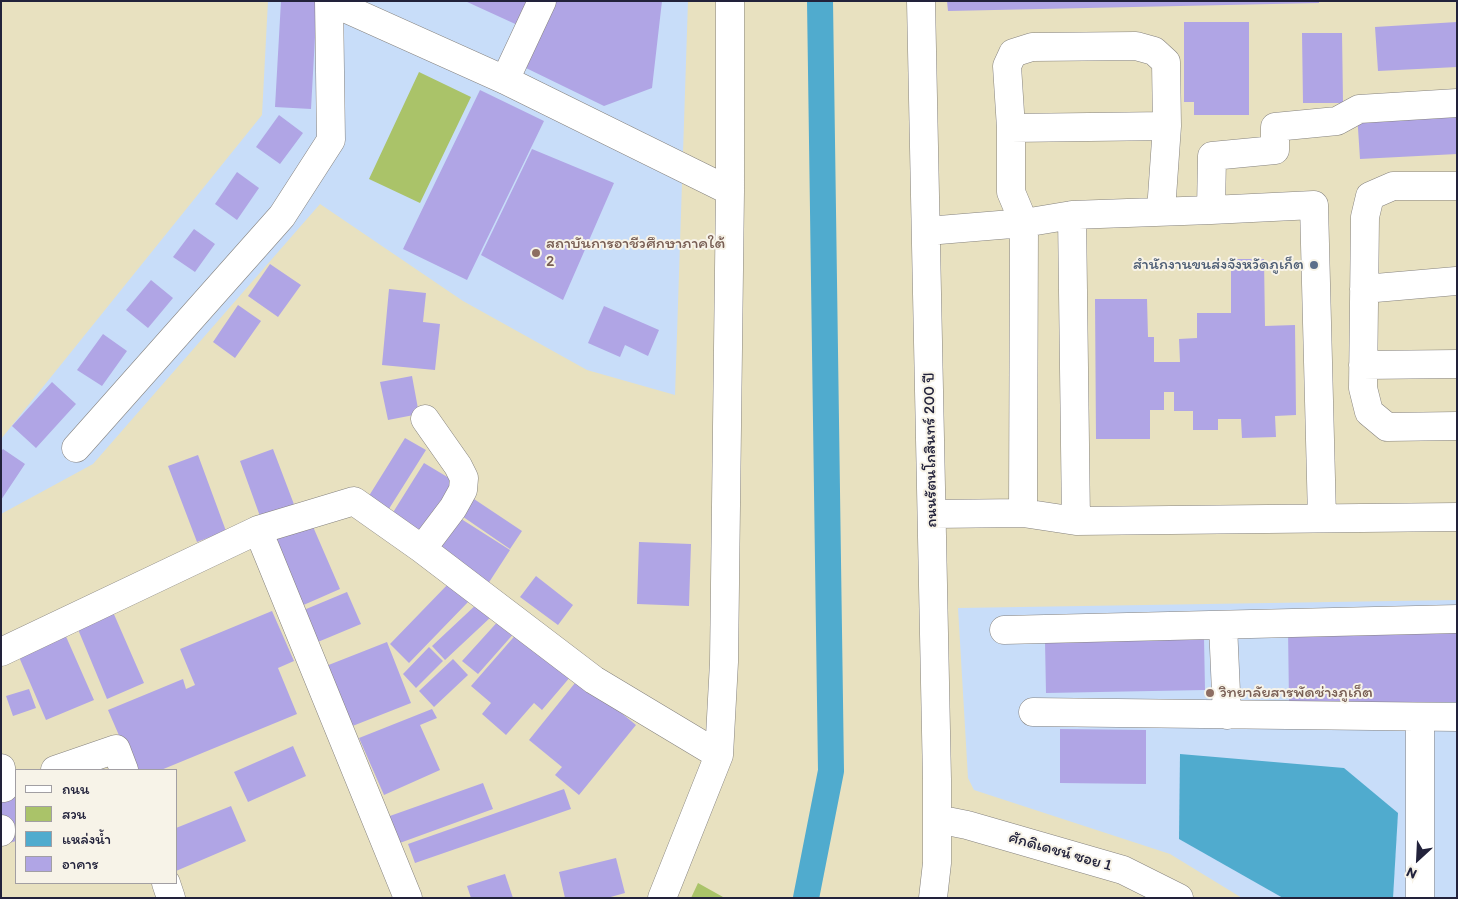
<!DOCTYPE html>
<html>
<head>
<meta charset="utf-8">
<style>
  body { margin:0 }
  #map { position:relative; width:1458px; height:899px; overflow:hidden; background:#e8e1c0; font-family:Itim,"Playpen Sans Thai",sans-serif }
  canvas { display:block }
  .frame { position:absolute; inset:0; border:2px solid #22223b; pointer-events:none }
  .legend { position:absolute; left:15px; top:769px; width:162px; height:115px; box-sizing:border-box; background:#f7f3e8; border:1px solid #a29fa3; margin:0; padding:6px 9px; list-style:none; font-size:15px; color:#22223b }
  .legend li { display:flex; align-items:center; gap:10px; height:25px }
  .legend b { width:25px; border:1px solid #a29fa3 }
  .north { position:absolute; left:1393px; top:834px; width:50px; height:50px; -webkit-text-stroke:4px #f7f3e8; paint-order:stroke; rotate:205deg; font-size:14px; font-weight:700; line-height:20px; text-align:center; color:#22223b }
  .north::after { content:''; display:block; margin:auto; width:18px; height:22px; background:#22223b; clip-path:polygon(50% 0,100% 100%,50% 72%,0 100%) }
</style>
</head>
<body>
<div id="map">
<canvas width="1458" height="899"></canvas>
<div class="frame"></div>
<ul class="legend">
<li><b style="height:6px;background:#fff"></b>ถนน</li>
<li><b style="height:14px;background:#aac369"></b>สวน</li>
<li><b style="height:14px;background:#50abce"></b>แหล่งน้ำ</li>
<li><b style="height:14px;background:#b0a5e5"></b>อาคาร</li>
</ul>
<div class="north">N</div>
</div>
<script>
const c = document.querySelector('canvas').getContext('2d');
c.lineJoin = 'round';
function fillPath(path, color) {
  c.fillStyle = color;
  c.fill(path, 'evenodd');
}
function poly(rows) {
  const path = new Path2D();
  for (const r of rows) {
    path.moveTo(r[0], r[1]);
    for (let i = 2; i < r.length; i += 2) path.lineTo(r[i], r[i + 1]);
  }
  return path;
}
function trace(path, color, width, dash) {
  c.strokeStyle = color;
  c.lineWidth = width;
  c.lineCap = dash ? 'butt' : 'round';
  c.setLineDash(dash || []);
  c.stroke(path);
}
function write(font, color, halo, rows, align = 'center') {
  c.font = font + ' Itim,"Playpen Sans Thai",sans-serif';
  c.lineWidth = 4;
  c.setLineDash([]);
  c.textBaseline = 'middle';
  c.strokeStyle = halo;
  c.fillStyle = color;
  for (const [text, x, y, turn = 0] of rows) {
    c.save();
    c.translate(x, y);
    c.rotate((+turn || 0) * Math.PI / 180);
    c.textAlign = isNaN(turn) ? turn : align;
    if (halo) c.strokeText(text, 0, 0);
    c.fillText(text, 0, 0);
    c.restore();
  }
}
fillPath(poly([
  [268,1,688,1,675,395,587,370,463,301,320,204,93,464,1,514,1,439,262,115],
  [1457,600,1457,898,1242,898,1170,854,974,790,968,778,958,608]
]), '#c8ddf9');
fillPath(poly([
  [419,72,471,97,420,203,369,179],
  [698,883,723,897,723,898,691,898]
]), '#aac369');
fillPath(poly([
  [1180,754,1344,768,1398,813,1393,898,1283,898,1179,839]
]), '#50abce');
trace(poly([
  [806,898,831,771,820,1]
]), '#50abce', 26);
fillPath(poly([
  [281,1,317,1,311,109,275,107],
  [465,1,536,1,524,28],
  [552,1,662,1,652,88,604,106,526,68],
  [947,1,1319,1,1319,3,948,11],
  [1184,22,1249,22,1249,115,1194,115,1194,102,1184,102],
  [1457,22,1457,67,1378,71,1375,27],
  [1302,33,1342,33,1343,103,1303,103],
  [480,90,544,121,467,280,403,249],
  [1457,107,1457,154,1360,159,1357,113],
  [279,115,303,133,280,164,256,147],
  [532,149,614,183,563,300,481,255],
  [237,172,259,188,237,220,215,204],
  [194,229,215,244,195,272,173,257],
  [1231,259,1264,259,1265,326,1295,325,1296,415,1275,416,1276,437,1242,438,1241,419,1218,419,1218,430,1193,430,1193,411,1174,411,1174,392,1164,392,1164,410,1150,410,1150,439,1096,439,1095,299,1147,299,1148,337,1154,337,1154,362,1180,362,1179,339,1197,338,1197,313,1231,313],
  [270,264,301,285,278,317,248,296],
  [151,280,173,298,148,328,126,310],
  [389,289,426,293,423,322,440,324,435,370,382,365],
  [238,305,261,321,235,358,213,342],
  [604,306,659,330,648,356,625,345,620,357,588,343],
  [103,334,127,351,102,386,77,370],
  [412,376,419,414,388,420,380,382],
  [52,382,76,404,36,448,12,426],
  [405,438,426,450,387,512,367,499],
  [3,449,25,464,1,500,1,451],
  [273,449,295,507,261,519,240,461],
  [198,455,226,531,197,542,168,466],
  [424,463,454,481,422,533,392,514],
  [468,495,522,531,510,549,456,512],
  [455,515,510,550,486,587,431,551],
  [311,522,340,589,299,607,269,540],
  [639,542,691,544,689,606,637,604],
  [536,576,573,605,558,625,520,597],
  [450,582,469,601,409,663,390,644],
  [347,592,361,624,313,644,299,612],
  [479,602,492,616,445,660,432,646],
  [272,611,294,661,278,668,297,714,161,770,134,770,108,710,183,679,186,689,195,685,180,649],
  [113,612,144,683,107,699,77,627],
  [501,618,516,631,478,674,462,661],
  [1457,628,1457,702,1289,702,1288,629],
  [519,631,571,676,542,710,534,703,506,735,482,714,491,703,471,686],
  [64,632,94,700,46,720,19,657],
  [1204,638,1205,690,1046,693,1045,641],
  [387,642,411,703,350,727,326,666],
  [429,647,443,661,416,688,403,674],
  [453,659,468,675,434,707,419,691],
  [579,678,636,725,579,795,555,775,562,767,529,740],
  [29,689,36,708,13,716,6,696],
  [432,709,437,718,420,725,440,770,384,795,359,738],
  [1060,729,1146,730,1146,784,1060,783],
  [293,746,306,776,248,802,234,772],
  [483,783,493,809,397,844,387,817],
  [564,789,571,809,415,863,408,844],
  [16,795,16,841,9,843,1,812,1,799],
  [231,806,246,841,176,871,176,828],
  [616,858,625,893,607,898,565,898,559,872],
  [505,874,513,898,471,898,467,886]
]), '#b0a5e5');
const minor = poly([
  [329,1,505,80,730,191],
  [921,1,937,779,937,863,933,898],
  [505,80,542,1],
  [1011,128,1167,126],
  [1457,186,1393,186,1370,196,1365,217,1363,388,1369,412,1387,427,1457,426],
  [1211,210,1314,205,1322,518],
  [1072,215,1076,521],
  [927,231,1024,223,1072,215,1211,210,1212,156,1275,150,1275,127,1337,121,1359,109,1457,103],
  [1364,289,1456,281],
  [1363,365,1457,364],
  [76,448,282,216,331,140,329,1],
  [1023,513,1024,223,1011,192,1011,128,1007,66,1013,53,1032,47,1136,46,1154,51,1166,62,1167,126,1161,211],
  [932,514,1023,513,1076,521,1457,517],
  [258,530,408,898],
  [422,549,453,508,463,490,464,478,458,466,425,419],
  [1223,625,1227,715],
  [1004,630,1457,619],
  [1,652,258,530,354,501,422,549,594,680,719,755],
  [1033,712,1457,717],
  [1,768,4,788],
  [55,770,116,749,124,770],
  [937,819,967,825,1123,870,1179,898],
  [1,829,1,832],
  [166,883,171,898],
  [662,898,719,755,724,662,730,191,730,1],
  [1420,898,1420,718]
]);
trace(minor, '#85827e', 29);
trace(minor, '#fff', 28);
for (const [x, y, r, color] of [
  [536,253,5,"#8d6e63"],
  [1314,265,5,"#5c6f8a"],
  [1210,693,5,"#8d6e63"]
]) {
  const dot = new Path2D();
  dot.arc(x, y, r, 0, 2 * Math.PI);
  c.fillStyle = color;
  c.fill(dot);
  trace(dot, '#f7f3e8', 2);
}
write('16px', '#785e54', '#f7f3e8', [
  ["สถาบันการอาชีวศึกษาภาคใต้",546,244],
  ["2",546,262],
  ["วิทยาลัยสารพัดช่างภูเก็ต",1220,693]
], 'left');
write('16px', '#4e5e75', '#f7f3e8', [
  ["สำนักงานขนส่งจังหวัดภูเก็ต",1304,265]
], 'right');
write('16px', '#22223b', '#f7f3e8', [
  ["ถนนรัตนโกสินทร์ 200 ปี",931,450,-91],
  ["ศักดิเดชน์ ซอย 1",1060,852,16]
]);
</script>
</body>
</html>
